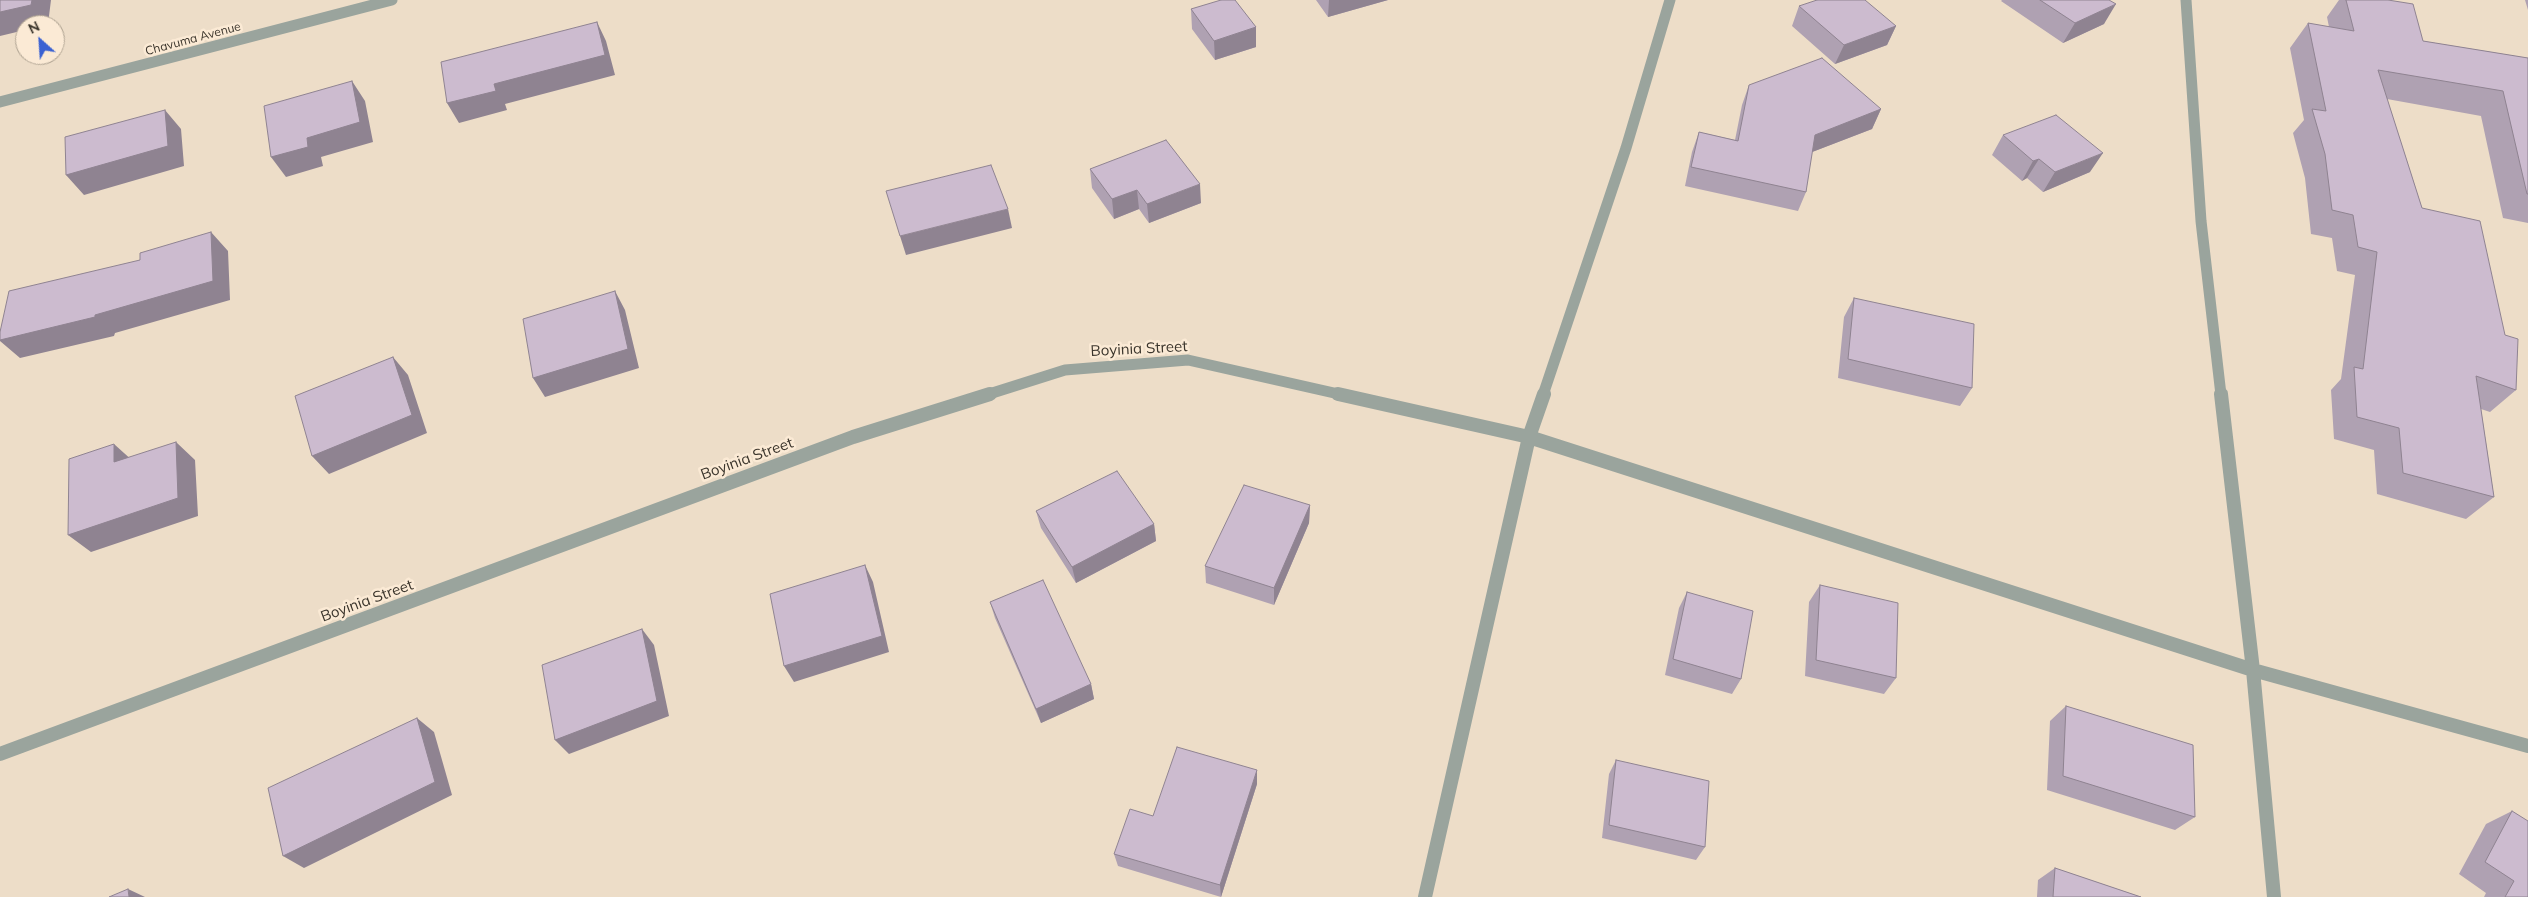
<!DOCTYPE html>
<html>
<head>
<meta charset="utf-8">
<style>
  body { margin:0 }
  #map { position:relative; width:2528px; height:897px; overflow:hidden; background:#edddc8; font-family:Mulish,sans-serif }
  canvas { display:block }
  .north { position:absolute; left:15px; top:15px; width:50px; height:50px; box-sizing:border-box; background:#fbead5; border:1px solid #aea291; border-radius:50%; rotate:334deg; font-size:14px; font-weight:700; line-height:20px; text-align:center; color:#3b352c }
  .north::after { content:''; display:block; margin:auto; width:18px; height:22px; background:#3a61d2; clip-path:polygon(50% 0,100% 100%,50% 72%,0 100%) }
</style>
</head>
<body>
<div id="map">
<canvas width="2528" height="897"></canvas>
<div class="north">N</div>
</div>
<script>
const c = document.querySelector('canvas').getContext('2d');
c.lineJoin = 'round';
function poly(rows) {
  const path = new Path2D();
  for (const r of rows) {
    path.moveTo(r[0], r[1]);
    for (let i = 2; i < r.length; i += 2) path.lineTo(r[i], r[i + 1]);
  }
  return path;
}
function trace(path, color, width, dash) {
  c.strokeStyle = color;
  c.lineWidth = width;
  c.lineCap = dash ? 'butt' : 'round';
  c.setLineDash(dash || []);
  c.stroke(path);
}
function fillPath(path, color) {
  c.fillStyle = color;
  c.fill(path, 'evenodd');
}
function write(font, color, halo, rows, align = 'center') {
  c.font = font + ' Mulish,sans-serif';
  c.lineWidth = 5;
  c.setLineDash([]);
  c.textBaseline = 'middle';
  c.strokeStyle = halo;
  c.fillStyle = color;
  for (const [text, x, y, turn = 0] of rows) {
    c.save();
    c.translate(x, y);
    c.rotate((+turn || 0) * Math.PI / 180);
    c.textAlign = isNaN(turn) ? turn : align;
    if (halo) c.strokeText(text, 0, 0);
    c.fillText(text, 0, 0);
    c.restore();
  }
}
trace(poly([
  [2186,0,2201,221,2221,395],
  [0,102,392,0],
  [986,395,1065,370,1188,360,1343,395],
  [1543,395,1626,148,1670,0]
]), '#9aa49d', 11);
trace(poly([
  [1338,394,1529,437,2253,670,2528,746],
  [2221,394,2253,670,2274,897],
  [0,754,853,437,990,394],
  [1425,897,1529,437,1544,394]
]), '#9aa49d', 14);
fillPath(poly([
  [1316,0,1388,0,1328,17],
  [2002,0,2109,0,2104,24,2063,43,2001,1],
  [2339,0,2388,0,2423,41,2528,58,2528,223,2503,218,2481,116,2387,99,2422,208,2516,390,2490,412,2481,409,2494,497,2466,519,2377,494,2374,450,2334,439,2331,390,2341,379,2355,275,2337,271,2332,238,2311,234,2305,178,2293,133,2304,120,2290,48,2308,23,2329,27,2327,17],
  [2525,0,2528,0,2528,10],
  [1799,6,1896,26,1887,45,1835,64,1792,26],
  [1191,9,1256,27,1256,47,1215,60,1192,29],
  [1749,85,1881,109,1872,129,1812,152,1806,192,1798,211,1685,186,1692,152,1699,132,1735,140,1742,105],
  [2003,135,2090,172,2043,192,2027,178,2022,181,1992,155],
  [1090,169,1201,203,1149,223,1139,209,1114,219,1092,188],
  [1854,298,1972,388,1960,406,1838,378,1844,317],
  [1310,505,1309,523,1274,605,1206,583,1205,566],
  [1036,511,1154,524,1156,541,1076,583,1041,528],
  [1820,585,1896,678,1884,694,1805,676,1809,602],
  [1687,592,1741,679,1732,694,1665,675,1679,608],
  [990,602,1091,684,1094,699,1041,723,995,618],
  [2066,706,2195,817,2175,830,2047,790,2050,721],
  [1616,760,1705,847,1696,860,1602,838,1609,774],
  [1257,770,1257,784,1221,897,1118,866,1114,854,1153,816],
  [2512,811,2528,897,2484,897,2486,893,2459,874,2486,824],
  [2055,868,2141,897,2037,897,2038,880]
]), '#afa1b2');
fillPath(poly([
  [32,0,51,0,48,24,25,25,25,30,0,36,0,12],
  [1329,0,1388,0,1328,17],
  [2116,4,2104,24,2063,43,2075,23],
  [597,22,606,41,615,75,505,104,507,110,459,123,447,103,494,84],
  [1896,26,1887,45,1835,64,1844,45],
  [1256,27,1256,47,1215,60,1214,41],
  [352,81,365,101,373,142,321,157,323,166,286,177,271,157],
  [1881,109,1872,129,1807,154,1815,135],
  [165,110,181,129,184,166,84,195,66,175],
  [2103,153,2090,172,2043,192,2055,172],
  [2039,159,2027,178,2022,181,2033,161],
  [1200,184,1201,203,1149,223,1147,204],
  [1137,190,1139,209,1114,219,1112,199],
  [1008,209,1012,228,906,255,900,236],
  [211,232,228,251,230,300,115,333,114,336,20,358,0,341,0,340],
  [615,291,625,310,639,368,545,397,533,378],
  [393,357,408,375,427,433,329,474,312,456],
  [176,442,195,460,198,516,91,552,68,535],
  [114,444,134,462,114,462],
  [1310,505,1309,523,1274,605,1274,588],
  [1154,524,1156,541,1076,583,1072,567],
  [865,565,873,582,889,652,794,682,784,666],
  [642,629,654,645,669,716,569,754,555,740],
  [1091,684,1094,699,1041,723,1036,709],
  [417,718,434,732,452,795,304,868,283,856],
  [1257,770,1257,784,1221,897,1220,885],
  [128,889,145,897,129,897]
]), '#8f8391');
const building = poly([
  [0,0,32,0,31,5,0,12,0,0],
  [1221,0,1235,0,1256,27,1214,41,1191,9,1221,0],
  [1817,0,1865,0,1896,26,1844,45,1799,6,1817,0],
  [2040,0,2109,0,2116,4,2075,23,2040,0],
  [2346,0,2388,0,2413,4,2423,41,2528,58,2528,194,2527,194,2503,91,2378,70,2422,208,2480,221,2505,335,2518,339,2516,390,2476,376,2494,497,2403,473,2399,428,2357,417,2354,367,2363,369,2377,252,2358,247,2353,215,2332,210,2325,154,2312,109,2326,111,2308,23,2354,31,2346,0],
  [597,22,605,55,494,84,496,91,447,103,441,62,597,22],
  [1822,58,1881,109,1815,135,1806,192,1691,167,1699,132,1738,141,1749,85,1822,58],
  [352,81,360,122,307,138,308,147,271,157,264,106,352,81],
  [165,110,168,146,66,175,65,137,165,110],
  [2056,115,2103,153,2055,172,2039,159,2033,161,2003,135,2056,115],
  [1166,140,1200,184,1147,204,1137,190,1112,199,1090,169,1166,140],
  [991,165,1008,209,900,236,886,191,991,165],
  [211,232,213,281,95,315,95,317,0,340,0,332,9,291,140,260,140,253,211,232],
  [615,291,628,349,533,378,523,319,615,291],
  [1854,298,1974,324,1972,388,1848,359,1854,298],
  [393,357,412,415,312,456,295,396,393,357],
  [176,442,178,498,68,535,69,459,114,444,114,462,176,442],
  [1117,471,1154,524,1072,567,1036,511,1117,471],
  [1244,485,1310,505,1274,588,1205,566,1244,485],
  [865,565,882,636,784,666,770,594,865,565],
  [1043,580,1091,684,1036,709,990,602,1043,580],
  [1820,585,1898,603,1896,678,1816,660,1820,585],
  [1687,592,1753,611,1741,679,1673,659,1687,592],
  [642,629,657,701,555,740,542,665,642,629],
  [2066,706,2193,745,2195,817,2063,776,2066,706],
  [417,718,435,782,283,856,268,788,417,718],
  [1177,747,1257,770,1220,885,1114,854,1130,809,1153,816,1177,747],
  [1616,760,1709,781,1705,847,1609,825,1616,760],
  [2512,811,2528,821,2528,897,2505,897,2514,881,2485,862,2512,811],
  [2055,868,2141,897,2053,897,2055,868],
  [128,889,129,897,109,897,128,889]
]);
fillPath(building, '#ccbbcf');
trace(building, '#8f8391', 1);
write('12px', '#3b352c', '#fbead5', [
  ["Chavuma Avenue",193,39,-15]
]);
write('15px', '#3b352c', '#fbead5', [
  ["Boyinia Street",1139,349,-3],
  ["Boyinia Street",747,459,-20],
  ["Boyinia Street",367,601,-20]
]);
</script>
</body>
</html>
